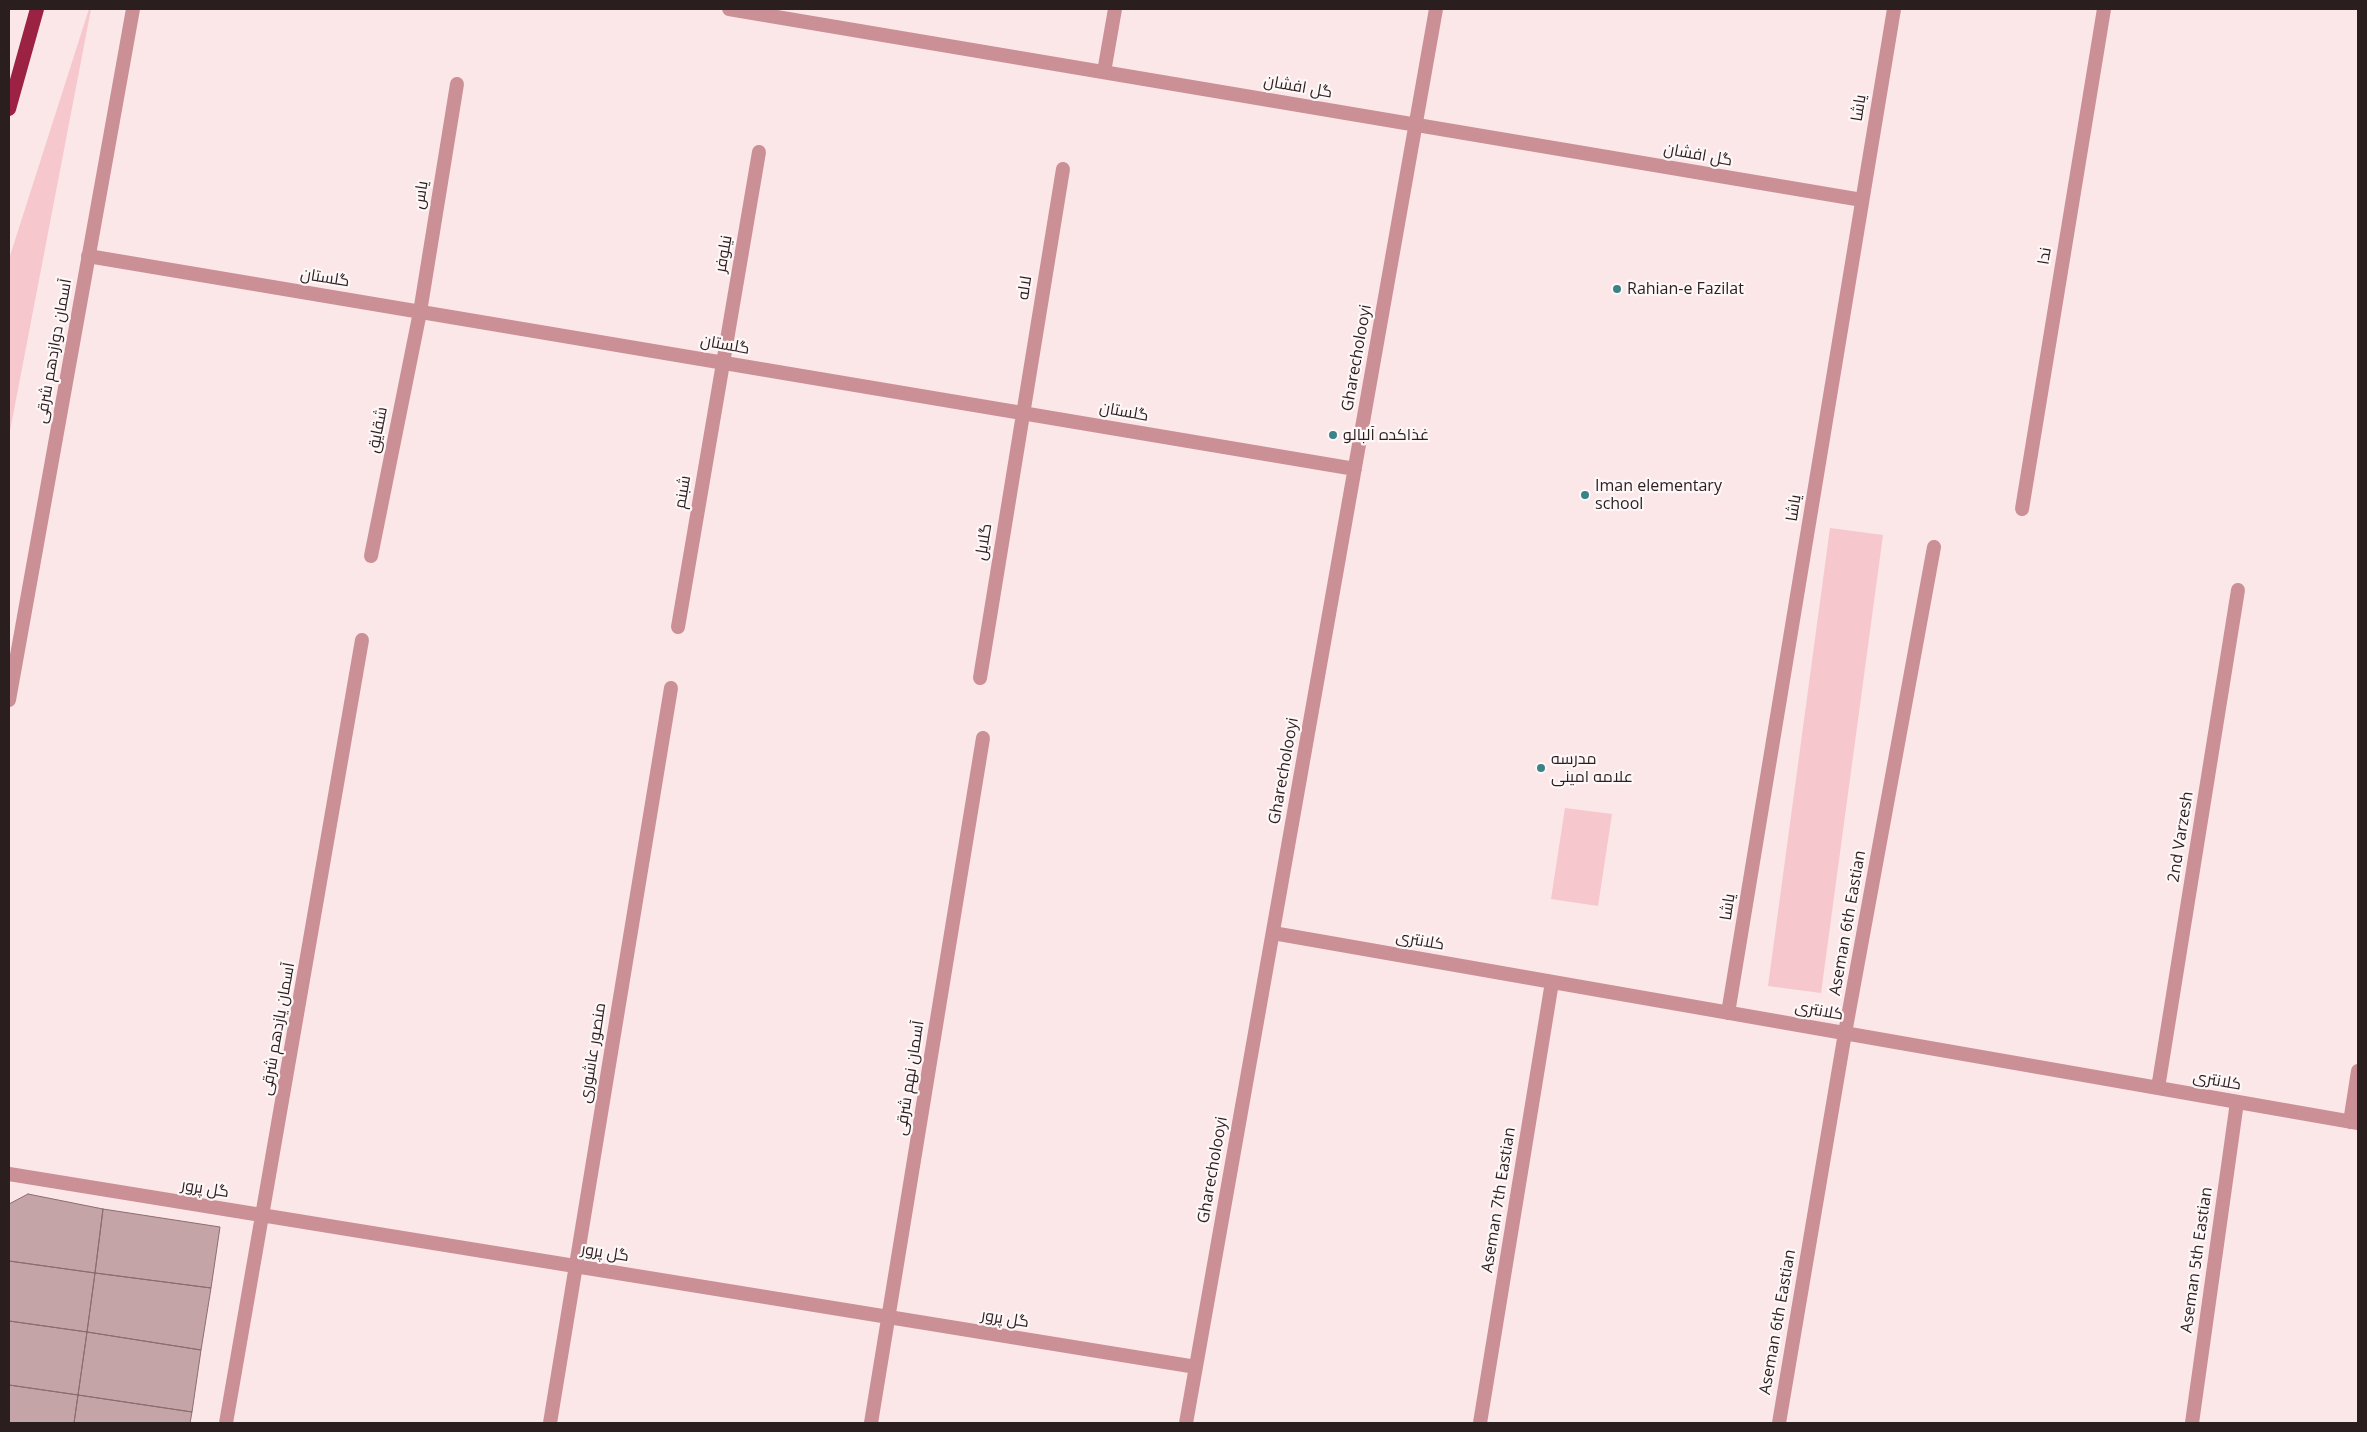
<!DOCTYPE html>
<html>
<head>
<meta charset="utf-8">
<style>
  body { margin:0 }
  #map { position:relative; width:2367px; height:1432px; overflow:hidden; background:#fbe6e8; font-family:"Open Sans",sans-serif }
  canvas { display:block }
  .frame { position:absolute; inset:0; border:10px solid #2a1e1f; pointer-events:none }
</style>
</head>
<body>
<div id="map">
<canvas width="2367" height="1432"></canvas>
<div class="frame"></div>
</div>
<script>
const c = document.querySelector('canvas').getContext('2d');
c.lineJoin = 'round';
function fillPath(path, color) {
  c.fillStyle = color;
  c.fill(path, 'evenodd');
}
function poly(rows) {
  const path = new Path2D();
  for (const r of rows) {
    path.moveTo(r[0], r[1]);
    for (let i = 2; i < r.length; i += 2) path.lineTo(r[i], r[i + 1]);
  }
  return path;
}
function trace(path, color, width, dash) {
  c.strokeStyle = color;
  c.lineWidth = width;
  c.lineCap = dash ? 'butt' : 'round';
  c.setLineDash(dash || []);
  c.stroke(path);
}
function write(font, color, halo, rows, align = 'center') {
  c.font = font + ' "Open Sans",Cairo,sans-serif';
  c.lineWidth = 4.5;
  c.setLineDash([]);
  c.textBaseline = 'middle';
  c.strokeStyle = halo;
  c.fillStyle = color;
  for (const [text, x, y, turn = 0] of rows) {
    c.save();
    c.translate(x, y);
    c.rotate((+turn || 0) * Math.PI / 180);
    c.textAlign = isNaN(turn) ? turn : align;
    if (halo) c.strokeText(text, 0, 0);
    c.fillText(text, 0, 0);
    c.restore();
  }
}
fillPath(poly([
  [89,9,91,9,9,436,9,259],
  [1830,528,1883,535,1821,993,1768,986],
  [1565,808,1612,814,1598,906,1551,899]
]), '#f6c7cc');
const building = poly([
  [28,1194,103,1209,95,1273,9,1261,9,1204,28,1194],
  [103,1209,220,1227,211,1288,95,1273,103,1209],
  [9,1261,95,1273,87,1332,9,1321,9,1261],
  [95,1273,211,1288,201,1350,87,1332,95,1273],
  [9,1321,87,1332,78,1395,9,1385,9,1321],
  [87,1332,201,1350,192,1412,78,1395,87,1332],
  [9,1385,78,1395,74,1423,9,1423,9,1385],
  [78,1395,192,1412,190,1423,74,1423,78,1395]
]);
fillPath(building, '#c4a4a7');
trace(building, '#8b6d70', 1);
trace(poly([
  [729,9,1862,200],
  [1104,72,1115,9],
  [88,256,1355,469],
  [2022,509,2104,9],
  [371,556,420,312,457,84],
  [678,627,759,152],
  [980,678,1063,169],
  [1273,933,2358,1123],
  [1728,1013,1894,9],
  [2158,1088,2238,590],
  [2350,1122,2358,1071],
  [9,1174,1196,1367],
  [226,1423,362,640],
  [550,1423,671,688],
  [871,1423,983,738],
  [1186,1423,1436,9],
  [1480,1423,1552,982],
  [1779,1423,1845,1033,1934,547],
  [2192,1423,2237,1102]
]), '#cb8f96', 14);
trace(poly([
  [9,700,133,9]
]), '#cb8f96', 14);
trace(poly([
  [9,109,37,9]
]), '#9c2244', 14);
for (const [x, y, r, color] of [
  [1617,289,5,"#3a8387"],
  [1333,435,5,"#3a8387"],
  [1585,495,5,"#3a8387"],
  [1541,768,5,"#3a8387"]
]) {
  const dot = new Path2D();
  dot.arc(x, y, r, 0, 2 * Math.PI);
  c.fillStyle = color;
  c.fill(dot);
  trace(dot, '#fef7f8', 2);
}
write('16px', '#2a1e1f', '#fef7f8', [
  ["گل افشان",1298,87,10],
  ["یاشا",1859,108,-81],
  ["گل افشان",1698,155,10],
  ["یاس",421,195,-81],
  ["نیلوفر",724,254,-80],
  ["ندا",2045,256,-81],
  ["گلستان",325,278,9],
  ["لاله",1025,288,-81],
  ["گلستان",725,345,10],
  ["آسمان دوازدهم شرقی",54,351,-80],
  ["Gharecholooyi",1357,358,-80],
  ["گلستان",1124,412,10],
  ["شقایق",378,430,-79],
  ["شبنم",683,492,-80],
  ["یاشا",1794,508,-81],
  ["گلایل",984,542,-81],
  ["Gharecholooyi",1284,771,-80],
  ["2nd Varzesh",2181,837,-81],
  ["یاشا",1728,907,-81],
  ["Aseman 6th Eastian",1848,923,-80],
  ["کلانتری",1420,941,10],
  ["کلانتری",1819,1011,10],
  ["آسمان یازدهم شرقی",278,1029,-80],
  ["منصور عاشوری",593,1053,-81],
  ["آسمان نهم شرقی",910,1078,-81],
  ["کلانتری",2217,1081,10],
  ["Gharecholooyi",1213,1170,-80],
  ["گل پرور",205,1189,9],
  ["Aseman 7th Eastian",1499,1200,-81],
  ["گل پرور",605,1253,9],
  ["Aseman 5th Eastian",2197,1260,-82],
  ["گل پرور",1005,1319,9],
  ["Aseman 6th Eastian",1778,1322,-80]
]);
write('16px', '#2a1e1f', '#fef7f8', [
  ["Rahian-e Fazilat",1627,289],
  ["غذاکده آلبالو",1343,435],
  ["Iman elementary",1595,486],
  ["school",1595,504],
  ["مدرسه",1551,759],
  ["علامه امینی",1551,777]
], 'left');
</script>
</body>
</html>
